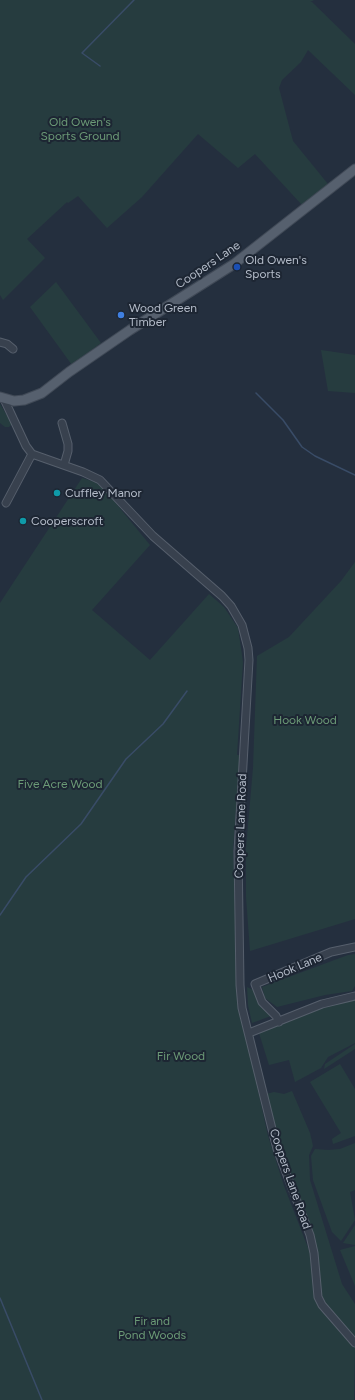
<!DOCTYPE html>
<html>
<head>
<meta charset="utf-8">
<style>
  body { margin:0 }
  canvas { display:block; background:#242f3e }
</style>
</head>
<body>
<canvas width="355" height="1400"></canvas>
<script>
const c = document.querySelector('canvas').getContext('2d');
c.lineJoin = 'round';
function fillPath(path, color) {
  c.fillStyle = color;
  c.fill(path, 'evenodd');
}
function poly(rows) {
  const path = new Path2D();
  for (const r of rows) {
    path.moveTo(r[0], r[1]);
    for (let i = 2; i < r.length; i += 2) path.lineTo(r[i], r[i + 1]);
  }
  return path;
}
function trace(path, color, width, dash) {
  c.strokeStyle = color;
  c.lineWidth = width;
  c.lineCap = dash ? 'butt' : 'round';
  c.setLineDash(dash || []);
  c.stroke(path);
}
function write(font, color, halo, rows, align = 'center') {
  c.font = font + ' Figtree,sans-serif';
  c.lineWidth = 4;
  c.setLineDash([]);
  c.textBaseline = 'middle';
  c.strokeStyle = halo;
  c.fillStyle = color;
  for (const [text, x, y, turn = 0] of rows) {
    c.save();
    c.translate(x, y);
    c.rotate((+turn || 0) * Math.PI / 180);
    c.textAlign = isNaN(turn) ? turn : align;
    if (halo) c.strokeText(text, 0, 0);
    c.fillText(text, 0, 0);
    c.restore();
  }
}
fillPath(poly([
  [0,0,314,0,310,2,312,2,355,44,355,95,308,50,301,62,282,80,279,88,293,141,328,184,302,205,255,154,238,168,198,134,142,197,107,228,78,196,68,203,67,202,27,239,45,258,3,300,0,295],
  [56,282,101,343,72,365,30,307],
  [321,350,355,355,355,393,328,391],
  [0,404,12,424,9,427,5,427,0,423],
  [82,478,95,482,105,490,150,545,92,610,150,660,209,594,224,607,238,628,243,662,237,755,240,755,233,849,240,1008,268,1136,284,1186,312,1258,318,1303,355,1348,354,1400,0,1400,0,603],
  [355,562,355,919,250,951,246,897,246,848,253,768,257,656,289,637,341,581],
  [355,954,355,986,352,991,325,995,277,1007,265,998,262,987,348,955],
  [247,987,253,990,260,1004,271,1016,252,1023,248,1005],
  [355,999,355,1043,328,1057,321,1068,295,1082,289,1060,269,1065,259,1033,321,1006],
  [355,1044,355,1049,324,1069,325,1064],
  [340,1064,355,1089,355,1136,333,1144,332,1139,341,1133,310,1082],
  [292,1091,310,1133,313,1146,309,1155,310,1180,342,1284,355,1304,355,1339,327,1306,322,1295,318,1252,308,1221,279,1149,266,1094,274,1092,284,1094],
  [355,1143,355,1190,350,1192,355,1220,341,1241,332,1232,313,1180,311,1156,315,1149,328,1150,340,1149],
  [355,1225,355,1245,343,1243],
  [355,1246,355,1286,340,1250]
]), '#263c3f');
trace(poly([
  [100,66,82,53,134,0],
  [256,393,283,420,302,447,315,456,355,475],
  [0,915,26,877,81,824,126,759,163,724,187,691],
  [0,1298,42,1400]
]), '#394c67', 1.5);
const minor = poly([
  [0,342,7,344,13,349],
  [4,399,26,446,32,454,83,472,100,480,153,536,222,596,231,606,242,625,248,648,249,660,238,851,240,985,242,1008,277,1149,310,1235,314,1253,318,1297,322,1305,355,1343],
  [62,423,68,444,68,451,64,465],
  [6,503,32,454],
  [279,1022,276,1016,262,1002,255,984,331,952,355,947],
  [249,1033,322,1004,355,996]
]);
const major = poly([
  [0,397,14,401,24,400,42,393,69,372,130,330,234,264,355,169]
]);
trace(minor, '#565f6c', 9);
trace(major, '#414a57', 11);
trace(minor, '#38414e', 7);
trace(major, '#56606e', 9);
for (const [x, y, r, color] of [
  [237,267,4,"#1a4fb4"],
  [121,315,4,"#3f7fe0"],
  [57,493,4,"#0f9aa8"],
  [23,521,4,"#0f9aa8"]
]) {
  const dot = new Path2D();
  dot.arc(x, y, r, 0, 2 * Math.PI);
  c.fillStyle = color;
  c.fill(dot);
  trace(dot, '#1d2633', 1.5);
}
write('12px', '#6b9a76', '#1d2633', [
  ["Old Owen's",80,122],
  ["Sports Ground",80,136],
  ["Hook Wood",305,720],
  ["Five Acre Wood",60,784],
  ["Fir Wood",181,1056],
  ["Fir and",152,1321],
  ["Pond Woods",152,1335]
]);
write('12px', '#b4bcc9', '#1d2633', [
  ["Old Owen's",245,260],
  ["Sports",245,274],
  ["Wood Green",129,308],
  ["Timber",129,322],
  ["Cuffley Manor",65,493],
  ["Cooperscroft",31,521]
], 'left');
write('12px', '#b4bcc9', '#1d2633', [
  ["Coopers Lane",208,265,-34],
  ["Coopers Lane Road",241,826,-88],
  ["Hook Lane",295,968,-23],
  ["Coopers Lane Road",290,1179,71]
]);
</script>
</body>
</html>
